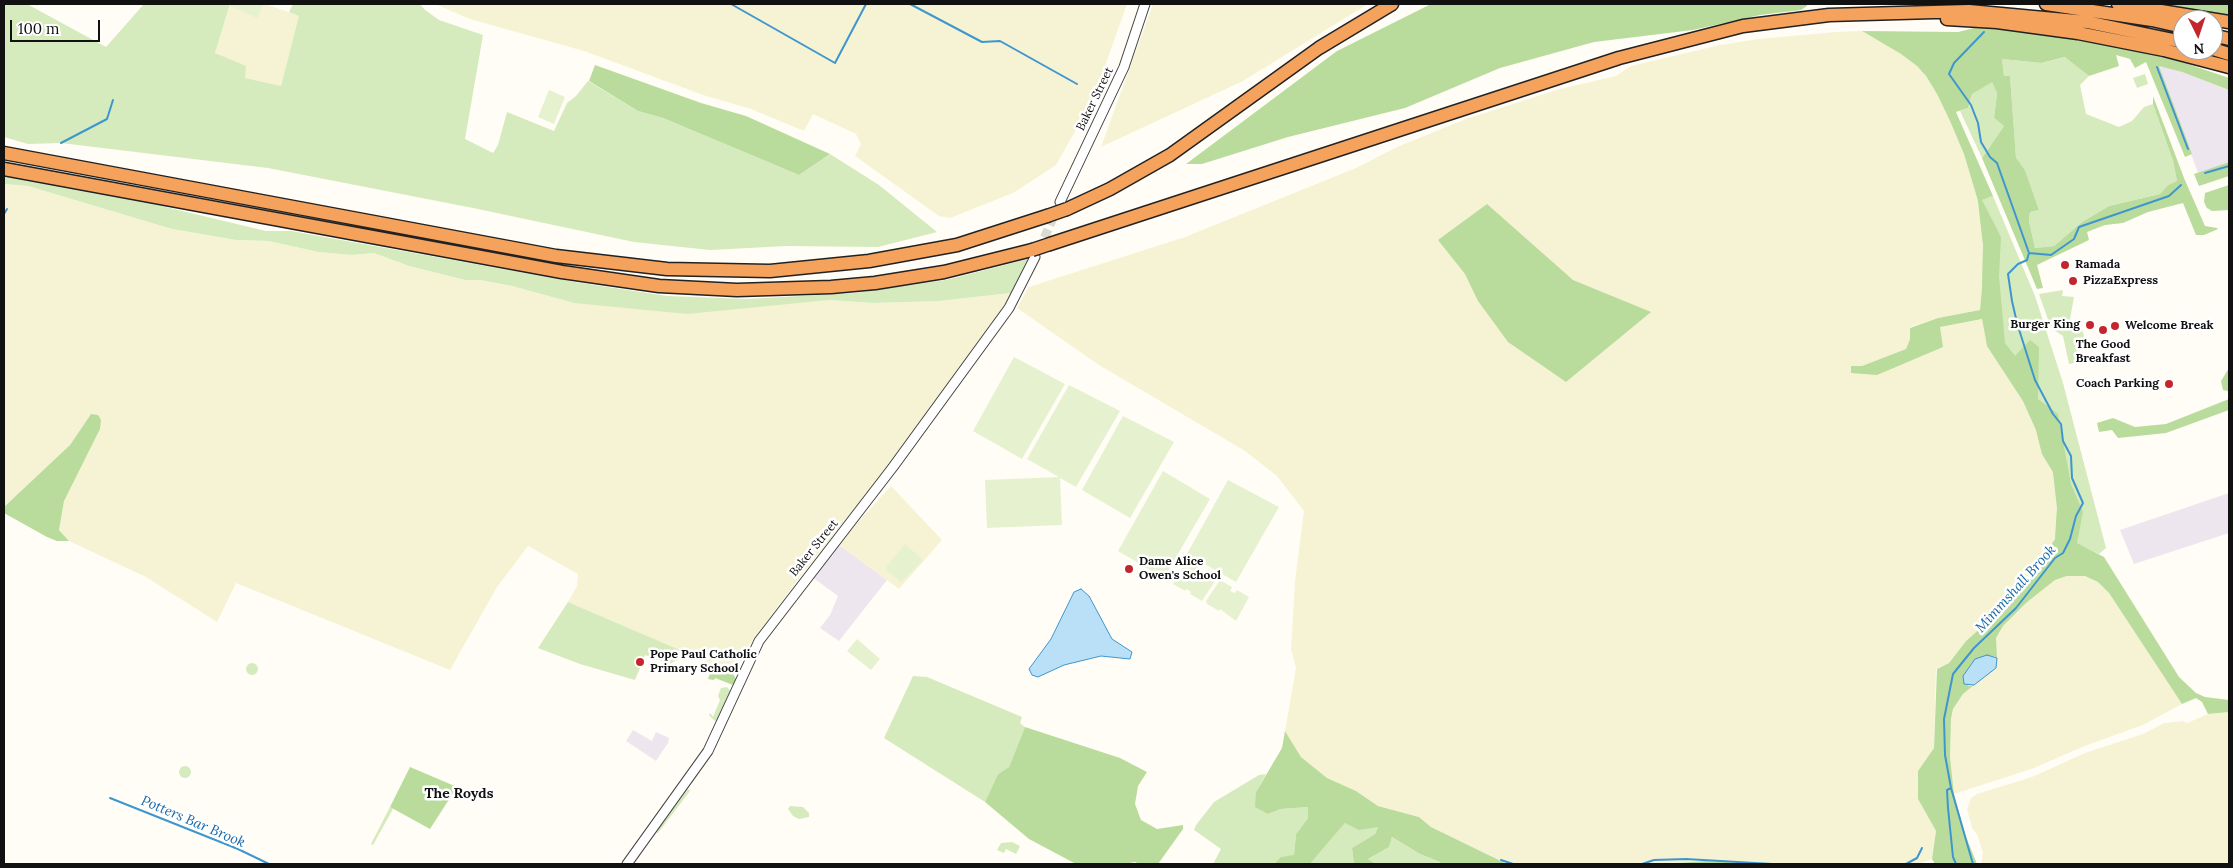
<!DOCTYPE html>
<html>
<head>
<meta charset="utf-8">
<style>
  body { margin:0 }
  #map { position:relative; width:2233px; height:868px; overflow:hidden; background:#fffdf5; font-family:Lora,serif }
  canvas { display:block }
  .frame { position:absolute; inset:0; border:5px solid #111; pointer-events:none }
  .north { position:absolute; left:2173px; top:10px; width:50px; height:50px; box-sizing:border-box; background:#fff; border:1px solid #a0a0a0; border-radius:50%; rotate:176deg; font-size:14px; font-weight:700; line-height:20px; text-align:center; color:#111 }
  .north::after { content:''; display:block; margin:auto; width:18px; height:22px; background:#c4262e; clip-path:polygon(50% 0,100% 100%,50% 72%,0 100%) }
  .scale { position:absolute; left:10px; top:20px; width:90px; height:22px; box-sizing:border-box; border:2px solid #111; border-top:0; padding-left:6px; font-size:15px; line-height:18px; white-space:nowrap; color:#111; -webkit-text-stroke:4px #fff; paint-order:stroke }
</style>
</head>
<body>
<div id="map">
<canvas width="2233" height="868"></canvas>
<div class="frame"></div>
<div class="north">N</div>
<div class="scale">100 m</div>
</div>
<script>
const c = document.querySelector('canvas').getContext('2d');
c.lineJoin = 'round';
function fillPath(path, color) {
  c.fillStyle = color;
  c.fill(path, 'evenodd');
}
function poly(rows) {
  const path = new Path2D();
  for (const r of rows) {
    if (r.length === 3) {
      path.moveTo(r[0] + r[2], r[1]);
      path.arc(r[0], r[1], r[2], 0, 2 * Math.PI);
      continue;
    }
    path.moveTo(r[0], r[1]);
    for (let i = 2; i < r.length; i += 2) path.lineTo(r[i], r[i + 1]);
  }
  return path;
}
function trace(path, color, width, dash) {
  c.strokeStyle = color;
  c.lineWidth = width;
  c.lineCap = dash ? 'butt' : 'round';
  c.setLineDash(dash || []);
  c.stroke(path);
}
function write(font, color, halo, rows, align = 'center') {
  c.font = font + ' Lora,serif';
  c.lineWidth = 5;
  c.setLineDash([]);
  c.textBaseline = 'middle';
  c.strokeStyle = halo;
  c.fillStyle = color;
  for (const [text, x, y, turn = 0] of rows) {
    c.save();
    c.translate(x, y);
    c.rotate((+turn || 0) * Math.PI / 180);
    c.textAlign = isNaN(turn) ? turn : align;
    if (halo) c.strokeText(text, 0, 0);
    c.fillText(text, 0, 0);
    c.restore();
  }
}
fillPath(poly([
  [2158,65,2182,72,2229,90,2229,162,2198,173],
  [2229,493,2229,533,2134,564,2120,530],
  [838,544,887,580,839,641,820,628,830,615,838,596,812,577],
  [633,730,652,741,656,732,669,738,668,743,656,761,626,741]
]), '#eee6ef');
fillPath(poly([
  [230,4,265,4,300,16,281,86,244,78,215,53],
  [435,4,1127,4,1093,100,1056,165,1013,193,950,218,939,216,855,156,861,144,856,134,813,114,804,131,751,109,703,95,584,51,470,19],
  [1153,4,1368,4,1243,81,1101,147],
  [1862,31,1901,54,1917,66,1926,76,1937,94,1950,121,1964,153,1978,201,1983,245,1982,287,1980,310,1938,318,1910,327,1910,339,1906,349,1862,366,1851,366,1877,375,1939,327,1982,319,1987,346,2023,401,2036,430,2042,454,2053,472,2057,508,2055,539,2020,593,1966,641,1949,663,1936,669,1934,748,1918,771,1918,799,1936,831,1932,859,1918,864,1755,864,1705,861,1663,864,1507,864,1431,827,1419,817,1378,806,1356,791,1327,778,1301,757,1285,731,1296,668,1291,649,1295,581,1304,511,1277,476,1245,451,1099,365,1017,308,1029,287,1185,237,1356,168,1397,147,1466,119,1560,89,1616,76,1631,66,1720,45,1759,39,1835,32],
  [4,184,28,186,172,229,236,240,269,241,318,252,352,255,374,253,409,266,465,280,480,280,512,286,574,303,829,300,873,303,939,301,1011,293,1000,313,889,465,803,573,729,672,568,602,577,586,578,574,528,546,497,587,450,670,236,583,217,622,146,577,69,541,59,530,64,500,100,429,91,414,70,445,4,507],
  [891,486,942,540,899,589,838,544],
  [2067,576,2085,576,2098,582,2109,593,2182,704,2143,725,2087,745,2034,768,1954,794,1950,757,1951,719,1953,709,1963,694,1974,685,1995,648,1996,638,2003,626,2026,603,2055,580],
  [2229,712,2229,864,1981,864,1983,853,1977,834,1972,828,1967,809,1971,798,1977,794,2032,777,2085,753,2143,734,2164,723,2183,721,2187,723,2208,714]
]), '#f6f3d4');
fillPath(poly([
  [5,4,27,4,106,47,144,4,230,4,215,53,246,66,245,78,281,86,299,16,289,12,293,4,420,4,425,10,439,20,483,35,465,139,493,153,498,145,507,112,554,131,567,103,576,96,588,81,638,111,663,118,799,175,830,154,879,185,937,232,878,247,786,246,710,250,634,242,473,208,268,168,61,143,28,144,4,137],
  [2066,57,2089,76,2080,85,2086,114,2119,127,2132,121,2144,107,2153,104,2173,161,2177,181,2168,185,2160,194,2109,206,2082,222,2054,246,2035,248,2029,221,2030,212,2039,210,2025,170,2016,159,2010,77,2004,76,2002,59,2041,63],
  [2145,74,2148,84,2137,88,2133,78],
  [1992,81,1997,93,1994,118,2004,126,1982,158,1960,111,1968,108,1972,94],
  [4,177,157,205,266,231,291,231,575,282,667,296,747,299,854,293,946,280,1028,259,1011,293,939,301,873,303,829,300,687,314,574,303,512,286,480,280,465,280,409,266,374,253,352,255,318,252,269,241,236,240,172,229,28,186,4,184],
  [1993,196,2035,296,2063,383,2106,548,2099,554,2076,543,2055,539,2057,508,2053,472,2042,454,2036,430,2023,401,1987,346,1982,287,1983,245,1978,201],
  [2063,290,2062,296,2074,297,2070,319,2082,325,2081,327,2084,336,2077,352,2078,356,2074,363,2069,364,2063,336,2051,328,2039,294],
  [568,602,682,651,679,659,669,664,645,655,635,680,580,664,538,648],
  [252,669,6],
  [913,676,927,677,1022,717,1020,723,1025,727,1009,767,998,774,985,802,884,738],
  [727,687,731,692,718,719,715,721,709,715,710,713,713,717,720,700,718,696,721,688],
  [185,772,6],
  [1266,774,1256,792,1268,814,1281,809,1308,807,1308,818,1296,834,1294,856,1282,857,1274,864,1213,864,1221,849,1194,830,1196,825,1214,802,1259,775],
  [688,789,690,791,658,833,656,832],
  [790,806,803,807,809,813,809,817,799,819,793,816,788,809],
  [390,807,393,809,373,845,371,844],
  [1345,823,1378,827,1375,834,1352,848,1354,864,1310,864],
  [1392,837,1420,854,1440,862,1441,864,1376,864,1368,859,1389,847],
  [1012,842,1020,846,1016,854,1006,849,1004,853,997,850,1001,843]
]), '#d5ebbd');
fillPath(poly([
  [1431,4,1807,4,1807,6,1801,10,1760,15,1693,30,1594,42,1500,68,1405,108,1288,137,1202,164,1186,164,1337,51],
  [2159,4,2229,4,2229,16,2215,13],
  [1978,27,2034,32,2132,49,2185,63,2229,78,2229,90,2182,72,2159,66,2192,154,2185,157,2146,62,2135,68,2130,59,2116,55,2119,66,2089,76,2065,57,2041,63,2002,59,2004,76,2010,76,2016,158,2025,170,2039,210,2030,212,2029,221,2035,248,2054,246,2082,222,2109,206,2160,194,2168,185,2177,181,2173,161,2153,104,2153,96,2184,178,2205,226,2217,228,2218,229,2204,235,2196,235,2183,203,2148,212,2123,223,2105,225,2087,232,2089,240,2037,265,2043,288,2037,289,1982,158,2004,126,1994,118,1997,93,1992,82,1972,94,1968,108,1956,112,1993,196,1982,200,2001,237,1999,276,2005,343,2015,356,2030,340,2039,347,2038,399,2058,414,2071,484,2083,512,2077,543,2104,557,2179,677,2196,693,2205,697,2229,700,2229,712,2208,714,2202,702,2196,698,2182,704,2109,593,2098,582,2085,576,2067,576,2055,580,2026,603,2003,626,1996,638,1997,658,1994,656,1968,686,1974,685,1963,694,1953,709,1951,719,1950,757,1954,794,1966,837,1977,864,1935,864,1932,859,1936,831,1918,799,1918,771,1934,748,1937,669,1949,663,1966,641,2020,593,2055,539,2057,508,2053,472,2042,454,2036,430,2023,401,1987,346,1982,319,1940,327,1943,347,1877,375,1851,373,1851,366,1862,366,1906,349,1910,339,1910,328,1938,318,1980,310,1982,287,1983,245,1978,201,1964,154,1950,121,1937,94,1926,76,1917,66,1901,54,1862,31,1958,32],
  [595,65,701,103,746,116,830,154,799,175,663,118,638,111,589,81],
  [2229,162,2229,176,2199,186,2194,174],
  [2229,185,2229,210,2212,211,2207,208,2204,202,2205,193],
  [1487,204,1573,280,1651,312,1566,382,1508,342,1478,301,1465,274,1438,240],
  [2229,368,2229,391,2228,391,2223,390,2221,381],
  [2229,399,2229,410,2166,433,2118,438,2112,430,2099,432,2097,423,2113,418,2135,427,2166,424],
  [91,414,98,415,101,420,100,429,64,501,59,530,69,541,57,541,47,537,4,513,4,507,70,445],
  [713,665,733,674,736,679,733,685,715,678,714,680,708,679],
  [1025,727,1120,758,1147,772,1138,786,1135,804,1141,820,1157,829,1183,825,1183,829,1158,864,1139,864,1135,862,1124,864,1076,864,1029,839,985,802,998,774,1009,767],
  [1285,731,1301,757,1327,778,1356,791,1378,806,1419,817,1431,827,1507,864,1441,864,1440,862,1420,854,1392,837,1389,847,1368,859,1376,864,1354,864,1352,848,1375,834,1378,827,1359,830,1345,823,1310,864,1274,864,1281,857,1294,855,1296,834,1308,818,1308,807,1281,809,1268,814,1255,807,1256,792,1282,748],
  [410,767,457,787,430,829,390,807],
  [1705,861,1751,863,1755,864,1663,864]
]), '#b9dc9c');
fillPath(poly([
  [229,4,261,4,263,5,257,18,228,5],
  [549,90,565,97,554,124,538,117],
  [1014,357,1065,384,1022,459,973,431],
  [1069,385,1120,411,1076,487,1060,478,1062,525,987,528,985,480,1059,477,1027,459],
  [1123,416,1174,442,1130,518,1082,490],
  [1163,471,1210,499,1164,578,1118,551],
  [1228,480,1279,507,1236,582,1187,554],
  [905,544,923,560,901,582,886,570,887,566],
  [1187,561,1199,568,1197,570,1202,573,1204,571,1216,578,1215,581,1202,601,1190,594,1191,592,1187,589,1185,591,1173,584],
  [1220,580,1232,587,1230,591,1235,593,1237,590,1249,597,1236,621,1220,609,1219,611,1207,604,1206,601],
  [857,639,880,659,871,670,847,651]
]), '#e6f2cf');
const water = poly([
  [1081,589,1089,596,1112,639,1132,652,1130,659,1101,656,1064,665,1038,677,1032,675,1029,669,1051,639,1074,592,1081,589],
  [1987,655,1997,658,1996,668,1974,685,1964,684,1963,676,1975,659,1987,655]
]);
fillPath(water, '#b9e0f7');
trace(water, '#3f96cf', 1);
trace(poly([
  [731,4,835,63,866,4],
  [910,4,982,42,1000,41,1077,84],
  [2157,67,2188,149],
  [61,143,107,119,113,100],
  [2205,173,2229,166],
  [4,214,7,209],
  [2029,253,2051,255,2074,239,2079,227,2169,196,2181,185],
  [1951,788,1947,790,1948,808,1953,857,1956,864],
  [110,798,238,849,269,864],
  [1501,860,1513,864],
  [1642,864,1654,860,1686,859,1772,864],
  [1906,864,1917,858,1922,848],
  [1973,864,1951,788,1945,755,1944,719,1953,674,1974,648,2016,608,2055,558,2063,553,2070,539,2076,516,2083,503,2072,478,2071,456,2063,441,2061,424,2053,414,2035,380,2017,323,2012,301,2008,274,2018,264,2027,260,2029,253,1997,163,1990,157,1981,142,1978,123,1971,105,1949,74,1954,63,1984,32]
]), '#3f96cf', 2);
trace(poly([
  [1039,250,1056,211]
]), '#dbdad3', 9, [9, 4.5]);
const tertiary = poly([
  [1060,202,1124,67,1145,4],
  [627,864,708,751,759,641,893,467,1009,308,1035,257]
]);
const motorway = poly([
  [2046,4,2152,20,2183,27],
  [2118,4,2229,22],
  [1947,19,1997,22,2078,33,2164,50,2229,67],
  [2213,35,2229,39],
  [2213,49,2229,54],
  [4,153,556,256,667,269,770,271,869,261,957,245,1047,216],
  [4,169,562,272,659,286,737,290,831,287,875,283,944,272,1032,250],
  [1067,209,1110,189,1170,155,1319,48,1392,4],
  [1050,244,1619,58,1743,26,1829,15,1969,11,2087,22,2183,42]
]);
trace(tertiary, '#444', 11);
trace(motorway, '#222', 15);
trace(tertiary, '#fff', 9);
trace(motorway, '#f5a25d', 12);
const motorwayBridge = poly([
  [1047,216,1067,209],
  [1032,250,1050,244]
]);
trace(motorwayBridge, '#222', 15, []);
trace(motorwayBridge, '#f5a25d', 12);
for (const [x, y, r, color] of [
  [2065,265,5,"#c4262e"],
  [2073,281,5,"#c4262e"],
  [2090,325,5,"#c4262e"],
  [2115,326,5,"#c4262e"],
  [2103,330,5,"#c4262e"],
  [2169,384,5,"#c4262e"],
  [1129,569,5,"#c4262e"],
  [640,662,5,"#c4262e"]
]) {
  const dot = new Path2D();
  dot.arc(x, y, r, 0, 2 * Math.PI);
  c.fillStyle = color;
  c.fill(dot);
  trace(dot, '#fff', 2);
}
write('12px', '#111', '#fff', [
  ["Baker Street",1095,99,-64],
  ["Baker Street",814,548,-51]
]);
write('bold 12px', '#111', '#fff', [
  ["Ramada",2075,265],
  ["PizzaExpress",2083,281],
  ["Burger King",2080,325,"right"],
  ["Welcome Break",2125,326],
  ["The Good",2103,345,"center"],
  ["Breakfast",2103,359,"center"],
  ["Coach Parking",2159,384,"right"],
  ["Dame Alice",1139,562],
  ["Owen's School",1139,576],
  ["Pope Paul Catholic",650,655],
  ["Primary School",650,669]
], 'left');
write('italic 14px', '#1768a6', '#fff', [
  ["Mimmshall Brook",2016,589,-48],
  ["Potters Bar Brook",193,822,23]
]);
write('bold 14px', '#111', '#fff', [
  ["The Royds",459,794]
]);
</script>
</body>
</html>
